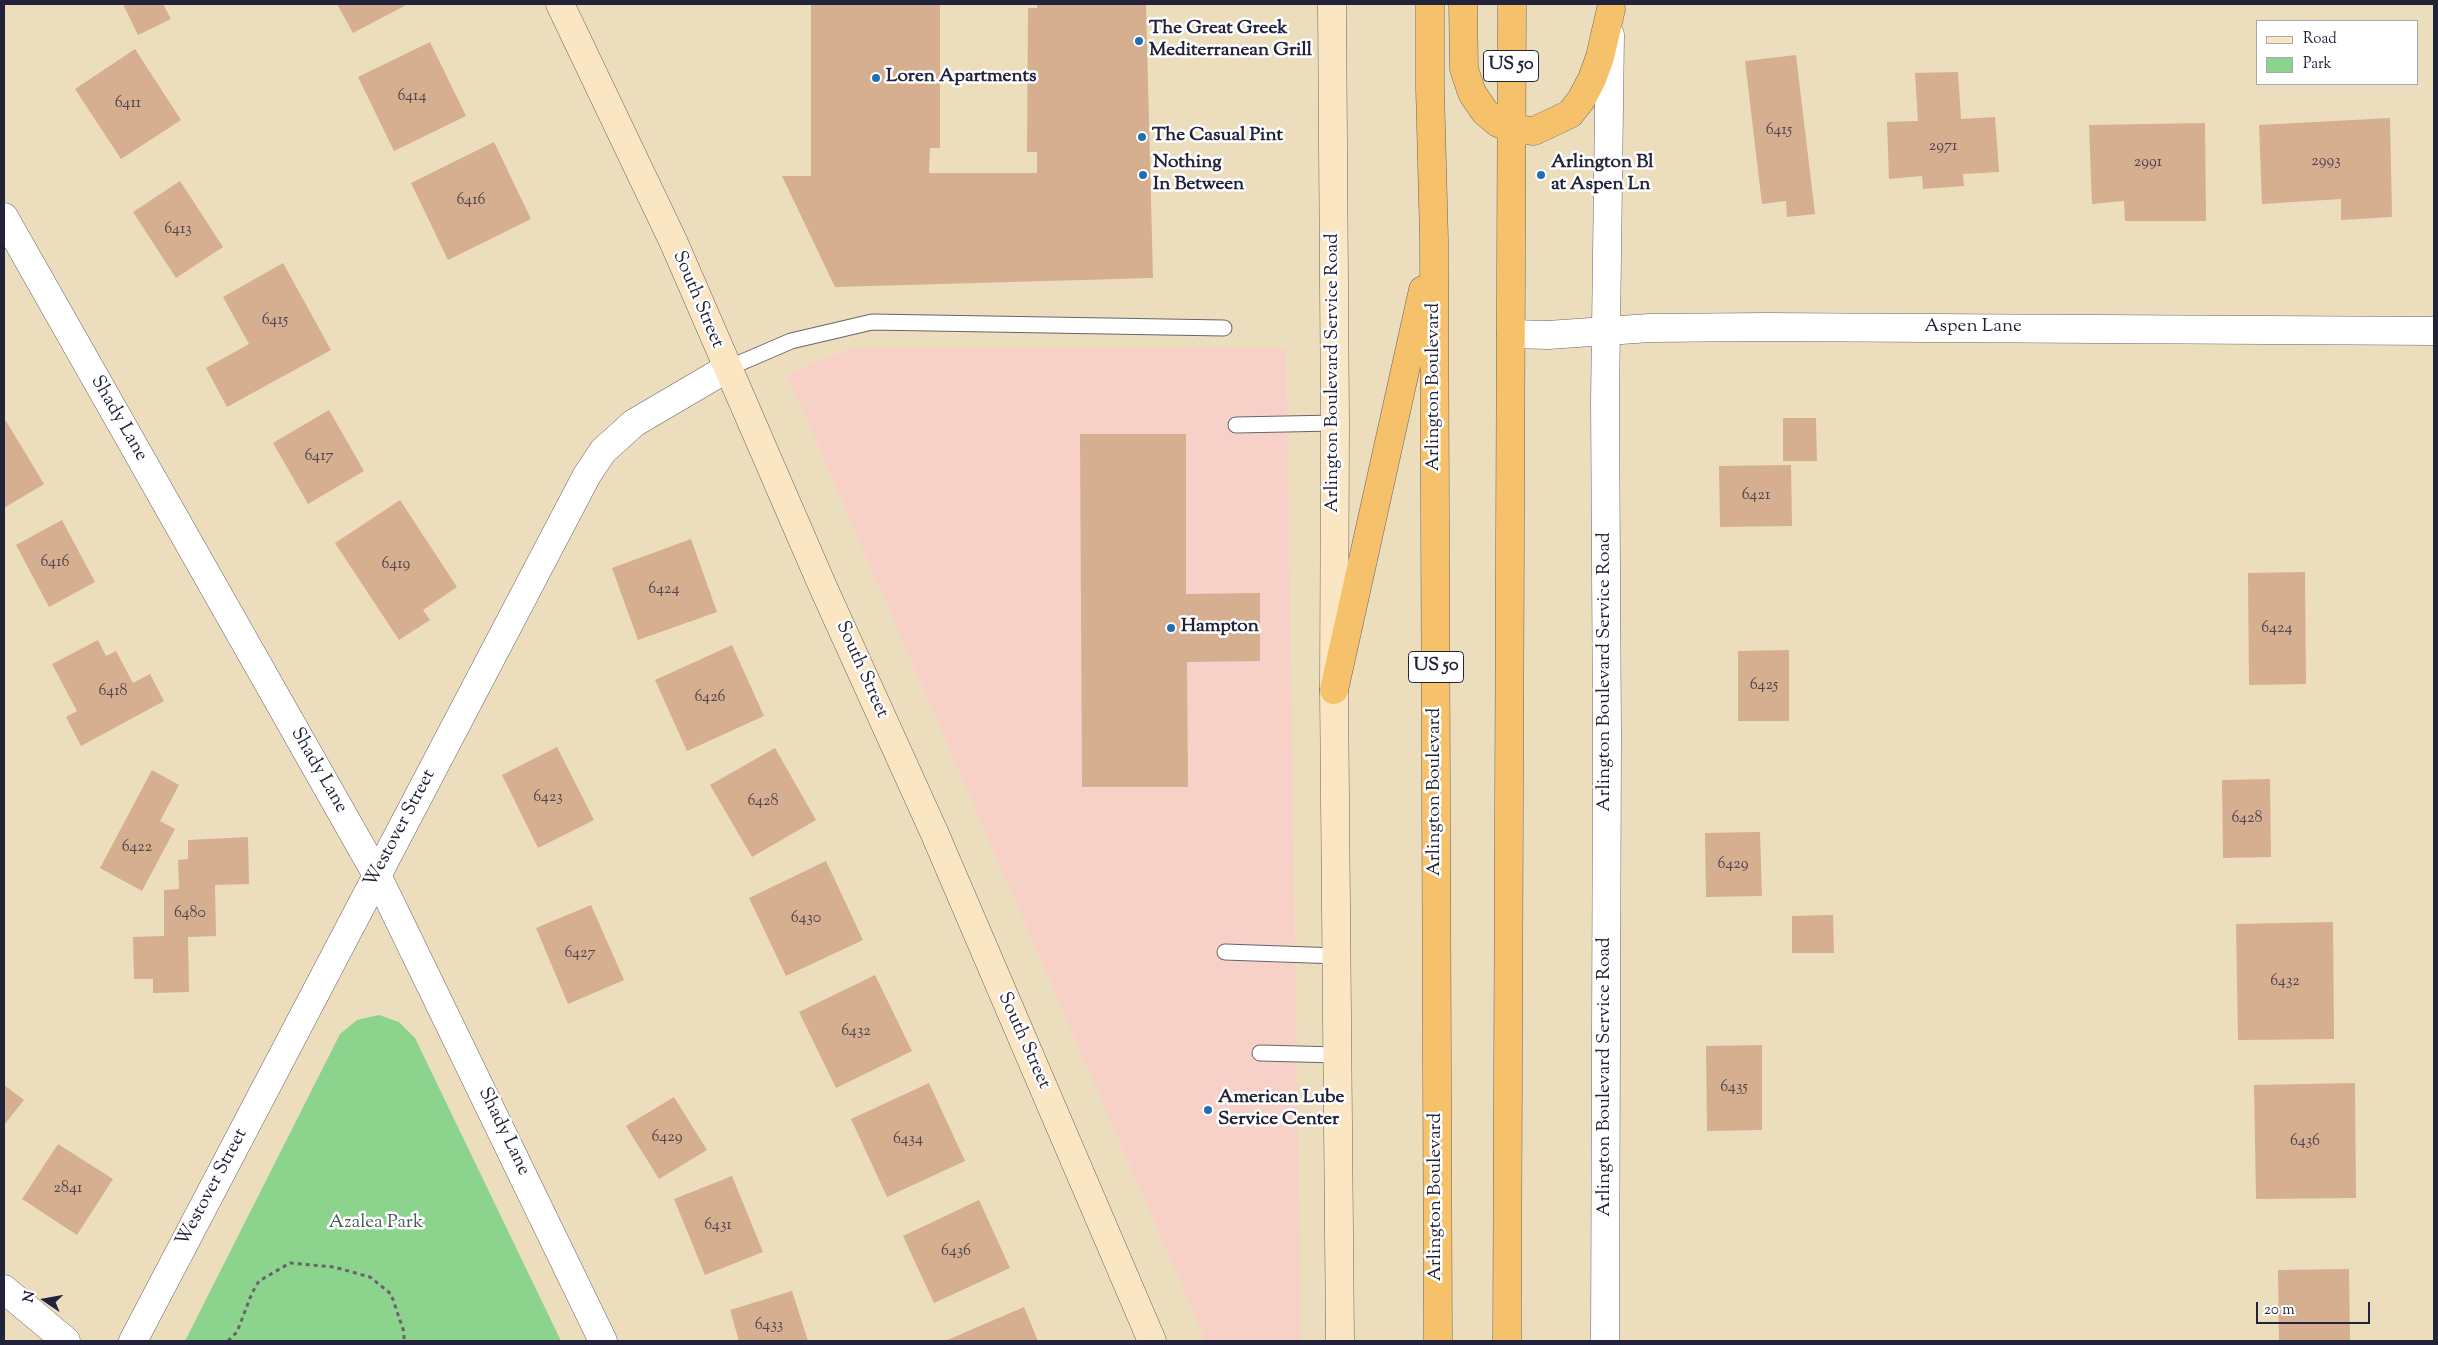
<!DOCTYPE html>
<html>
<head>
<meta charset="utf-8">
<style>
  body { margin:0 }
  #map { position:relative; width:2438px; height:1345px; overflow:hidden; background:#ecdebc; font-family:"Sorts Mill Goudy",serif }
  canvas { display:block }
  .frame { position:absolute; inset:0; border:5px solid #22223b; pointer-events:none }
  .legend { position:absolute; left:2256px; top:20px; width:162px; height:65px; box-sizing:border-box; background:#fff; border:1px solid #a7a7b1; margin:0; padding:6px 9px; list-style:none; font-size:15px; color:#22223b }
  .legend li { display:flex; align-items:center; gap:10px; height:25px }
  .legend b { width:25px; border:1px solid #a7a7b1 }
  .north { position:absolute; left:20px; top:1275px; width:50px; height:50px; -webkit-text-stroke:4px #fff; paint-order:stroke; rotate:282deg; font-size:14px; font-weight:700; line-height:20px; text-align:center; color:#22223b }
  .north::after { content:''; display:block; margin:auto; width:18px; height:22px; background:#22223b; clip-path:polygon(50% 0,100% 100%,50% 72%,0 100%) }
  .scale { position:absolute; left:2256px; top:1302px; width:114px; height:22px; box-sizing:border-box; border:2px solid #22223b; border-top:0; padding-left:6px; font-size:15px; line-height:18px; white-space:nowrap; color:#22223b; -webkit-text-stroke:4px #fff; paint-order:stroke }
</style>
</head>
<body>
<div id="map">
<canvas width="2438" height="1345"></canvas>
<div class="frame"></div>
<ul class="legend">
<li><b style="height:6px;background:#fbe6c4"></b>Road</li>
<li><b style="height:14px;background:#8cd38e"></b>Park</li>
</ul>
<div class="north">N</div>
<div class="scale">20 m</div>
</div>
<script>
const c = document.querySelector('canvas').getContext('2d');
c.lineJoin = 'round';
function fillPath(path, color) {
  c.fillStyle = color;
  c.fill(path, 'evenodd');
}
function poly(rows) {
  const path = new Path2D();
  for (const r of rows) {
    path.moveTo(r[0], r[1]);
    for (let i = 2; i < r.length; i += 2) path.lineTo(r[i], r[i + 1]);
  }
  return path;
}
function trace(path, color, width, dash) {
  c.strokeStyle = color;
  c.lineWidth = width;
  c.lineCap = dash ? 'butt' : 'round';
  c.setLineDash(dash || []);
  c.stroke(path);
}
function write(font, color, halo, rows, align = 'center') {
  c.font = font + ' "Sorts Mill Goudy",serif';
  c.lineWidth = 5;
  c.setLineDash([]);
  c.textBaseline = 'middle';
  c.strokeStyle = halo;
  c.fillStyle = color;
  for (const [text, x, y, turn = 0] of rows) {
    c.save();
    c.translate(x, y);
    c.rotate((+turn || 0) * Math.PI / 180);
    c.textAlign = isNaN(turn) ? turn : align;
    if (halo) c.strokeText(text, 0, 0);
    c.fillText(text, 0, 0);
    c.restore();
  }
}
fillPath(poly([
  [852,348,1286,348,1301,1341,1206,1341,787,374]
]), '#f7d1c8');
fillPath(poly([
  [379,1015,399,1022,415,1038,561,1341,185,1341,340,1034,357,1020]
]), '#8cd38e');
fillPath(poly([
  [123,4,163,4,171,19,138,35],
  [337,4,408,4,353,33],
  [811,4,940,4,940,148,930,148,929,173,1037,173,1037,152,1027,152,1028,8,1037,8,1037,4,1146,4,1153,278,835,287,782,176,811,176],
  [430,42,466,116,394,151,358,77],
  [135,49,181,120,121,159,75,89],
  [1796,55,1815,214,1787,217,1786,201,1762,204,1745,61],
  [1958,72,1961,119,1995,117,1999,172,1963,174,1964,186,1923,189,1922,176,1889,179,1887,122,1918,121,1915,73],
  [2390,118,2392,217,2341,220,2341,199,2262,204,2259,125],
  [2205,123,2206,221,2125,221,2124,201,2092,204,2089,125],
  [494,142,531,219,448,260,411,183],
  [180,181,223,247,176,278,133,212],
  [283,263,331,350,227,407,206,368,249,344,223,297],
  [329,410,364,471,308,504,273,443],
  [1783,418,1816,418,1817,461,1783,461],
  [6,421,44,484,4,508,4,422],
  [1080,434,1186,434,1186,594,1260,593,1260,661,1187,662,1188,787,1082,787],
  [1791,465,1792,526,1720,527,1719,466],
  [400,500,457,587,423,610,430,620,399,640,335,543],
  [62,520,95,582,49,607,16,545],
  [691,539,717,612,638,640,612,568],
  [2305,572,2306,684,2249,685,2248,573],
  [98,640,106,656,116,651,133,683,150,674,164,701,81,746,66,717,77,711,52,664],
  [732,645,764,716,687,751,655,680],
  [1789,650,1789,721,1738,721,1738,651],
  [557,747,594,820,538,848,502,775],
  [775,748,816,820,752,857,710,785],
  [152,770,179,785,160,821,175,829,142,891,100,868],
  [2270,779,2271,857,2223,858,2222,780],
  [1760,832,1762,896,1706,897,1705,833],
  [248,837,249,884,215,885,216,936,188,937,189,992,153,993,153,979,134,979,133,937,164,936,164,890,179,889,178,860,188,859,188,840],
  [826,861,863,940,786,976,749,898],
  [591,905,624,980,568,1004,536,928],
  [1833,915,1834,953,1792,953,1792,916],
  [2333,922,2334,1039,2238,1040,2236,924],
  [875,975,912,1051,836,1088,799,1012],
  [1762,1045,1762,1130,1707,1131,1706,1046],
  [929,1083,965,1161,887,1197,851,1119],
  [2355,1083,2356,1198,2256,1199,2254,1085],
  [4,1085,24,1100,4,1125],
  [674,1097,707,1150,659,1179,626,1126],
  [58,1144,113,1179,77,1235,22,1199],
  [732,1176,763,1252,705,1275,674,1199],
  [979,1200,1010,1268,934,1303,903,1236],
  [2349,1269,2350,1341,2279,1341,2278,1270],
  [792,1291,808,1341,739,1341,730,1310],
  [1024,1307,1038,1341,945,1341]
]), '#d6ae90');
const lane = poly([
  [726,369,791,341,872,322,1224,328],
  [1236,425,1335,423],
  [1225,952,1338,956],
  [1260,1053,1339,1055]
]);
const street = poly([
  [4,217,377,875,603,1341],
  [1511,334,1548,335,1650,328,1764,327,2434,331],
  [4,1289,66,1341],
  [133,1341,587,475,603,451,634,423,726,369],
  [1605,1341,1607,735,1605,401,1610,35]
]);
const secondary = poly([
  [560,4,674,243,823,587,934,832,1152,1341],
  [1332,4,1335,423,1334,690,1340,1341]
]);
const highway = poly([
  [1430,4,1430,89,1434,239,1438,1341],
  [1463,4,1464,69,1472,93,1485,112,1498,123,1512,129,1534,131,1570,114,1581,100,1592,79,1600,57,1611,9],
  [1334,690,1423,290],
  [1507,1341,1512,4]
]);
trace(lane, '#696468', 17);
trace(street, '#696468', 29);
trace(secondary, '#696468', 29);
trace(highway, '#696468', 29);
trace(poly([
  [228,1341,237,1332,252,1293,259,1281,290,1263,334,1267,370,1277,391,1294,404,1332,404,1341]
]), '#696468', 3, [4, 4]);
trace(lane, '#fff', 15);
trace(street, '#fff', 28);
trace(secondary, '#fbe6c4', 28);
trace(highway, '#f5c16b', 28);
for (const [x, y, r, color] of [
  [1139,41,5,"#1f6fb2"],
  [876,78,5,"#1f6fb2"],
  [1142,137,5,"#1f6fb2"],
  [1143,175,5,"#1f6fb2"],
  [1541,175,5,"#1f6fb2"],
  [1171,628,5,"#1f6fb2"],
  [1208,1110,5,"#1f6fb2"]
]) {
  const dot = new Path2D();
  dot.arc(x, y, r, 0, 2 * Math.PI);
  c.fillStyle = color;
  c.fill(dot);
  trace(dot, '#fff', 2);
}
write('16px', '#4f4550', null, [
  ["6414",412,97],
  ["6411",128,104],
  ["6415",1779,131],
  ["2971",1943,147],
  ["2993",2326,162],
  ["2991",2148,163],
  ["6416",471,201],
  ["6413",178,230],
  ["6415",275,321],
  ["6417",319,457],
  ["6421",1756,496],
  ["6416",55,563],
  ["6419",396,565],
  ["6424",664,590],
  ["6424",2277,629],
  ["6425",1764,686],
  ["6418",113,692],
  ["6426",710,698],
  ["6423",548,798],
  ["6428",763,802],
  ["6428",2247,819],
  ["6422",137,848],
  ["6429",1733,865],
  ["6480",190,914],
  ["6430",806,919],
  ["6427",580,954],
  ["6432",2285,982],
  ["6432",856,1032],
  ["6435",1734,1088],
  ["6429",667,1138],
  ["6434",908,1140],
  ["6436",2305,1142],
  ["2841",68,1189],
  ["6431",718,1226],
  ["6436",956,1252],
  ["6433",769,1326]
]);
for (const [x, y, w] of [
  [1511,66,55],
  [1436,667,55]
]) {
  const box = new Path2D();
  box.roundRect(x - w / 2, y - 15.5, w, 31, 4);
  c.fillStyle = '#fff';
  c.fill(box);
  trace(box, '#22223b', 1);
}
write('bold 18px', '#22223b', null, [
  ["US 50",1511,66],
  ["US 50",1436,667]
]);
write('bold 19px', '#22223b', '#fff', [
  ["The Great Greek",1149,30],
  ["Mediterranean Grill",1149,52],
  ["Loren Apartments",886,78],
  ["The Casual Pint",1152,137],
  ["Nothing",1153,164],
  ["In Between",1153,186],
  ["Arlington Bl",1551,164],
  ["at Aspen Ln",1551,186],
  ["Hampton",1181,628],
  ["American Lube",1218,1099],
  ["Service Center",1218,1121]
], 'left');
write('19px', '#22223b', '#fff', [
  ["South Street",697,300,67],
  ["Aspen Lane",1973,328],
  ["Arlington Boulevard Service Road",1334,373,-90],
  ["Arlington Boulevard",1435,387,-90],
  ["Shady Lane",118,419,60],
  ["South Street",861,670,66],
  ["Arlington Boulevard Service Road",1606,672,-90],
  ["Shady Lane",318,771,60],
  ["Arlington Boulevard",1436,792,-90],
  ["Westover Street",401,829,-62],
  ["South Street",1023,1041,66],
  ["Arlington Boulevard Service Road",1606,1077,-90],
  ["Shady Lane",503,1132,64],
  ["Westover Street",213,1188,-62],
  ["Arlington Boulevard",1437,1197,-90]
]);
write('19px', '#476058', '#fff', [
  ["Azalea Park",376,1224]
]);
</script>
</body>
</html>
